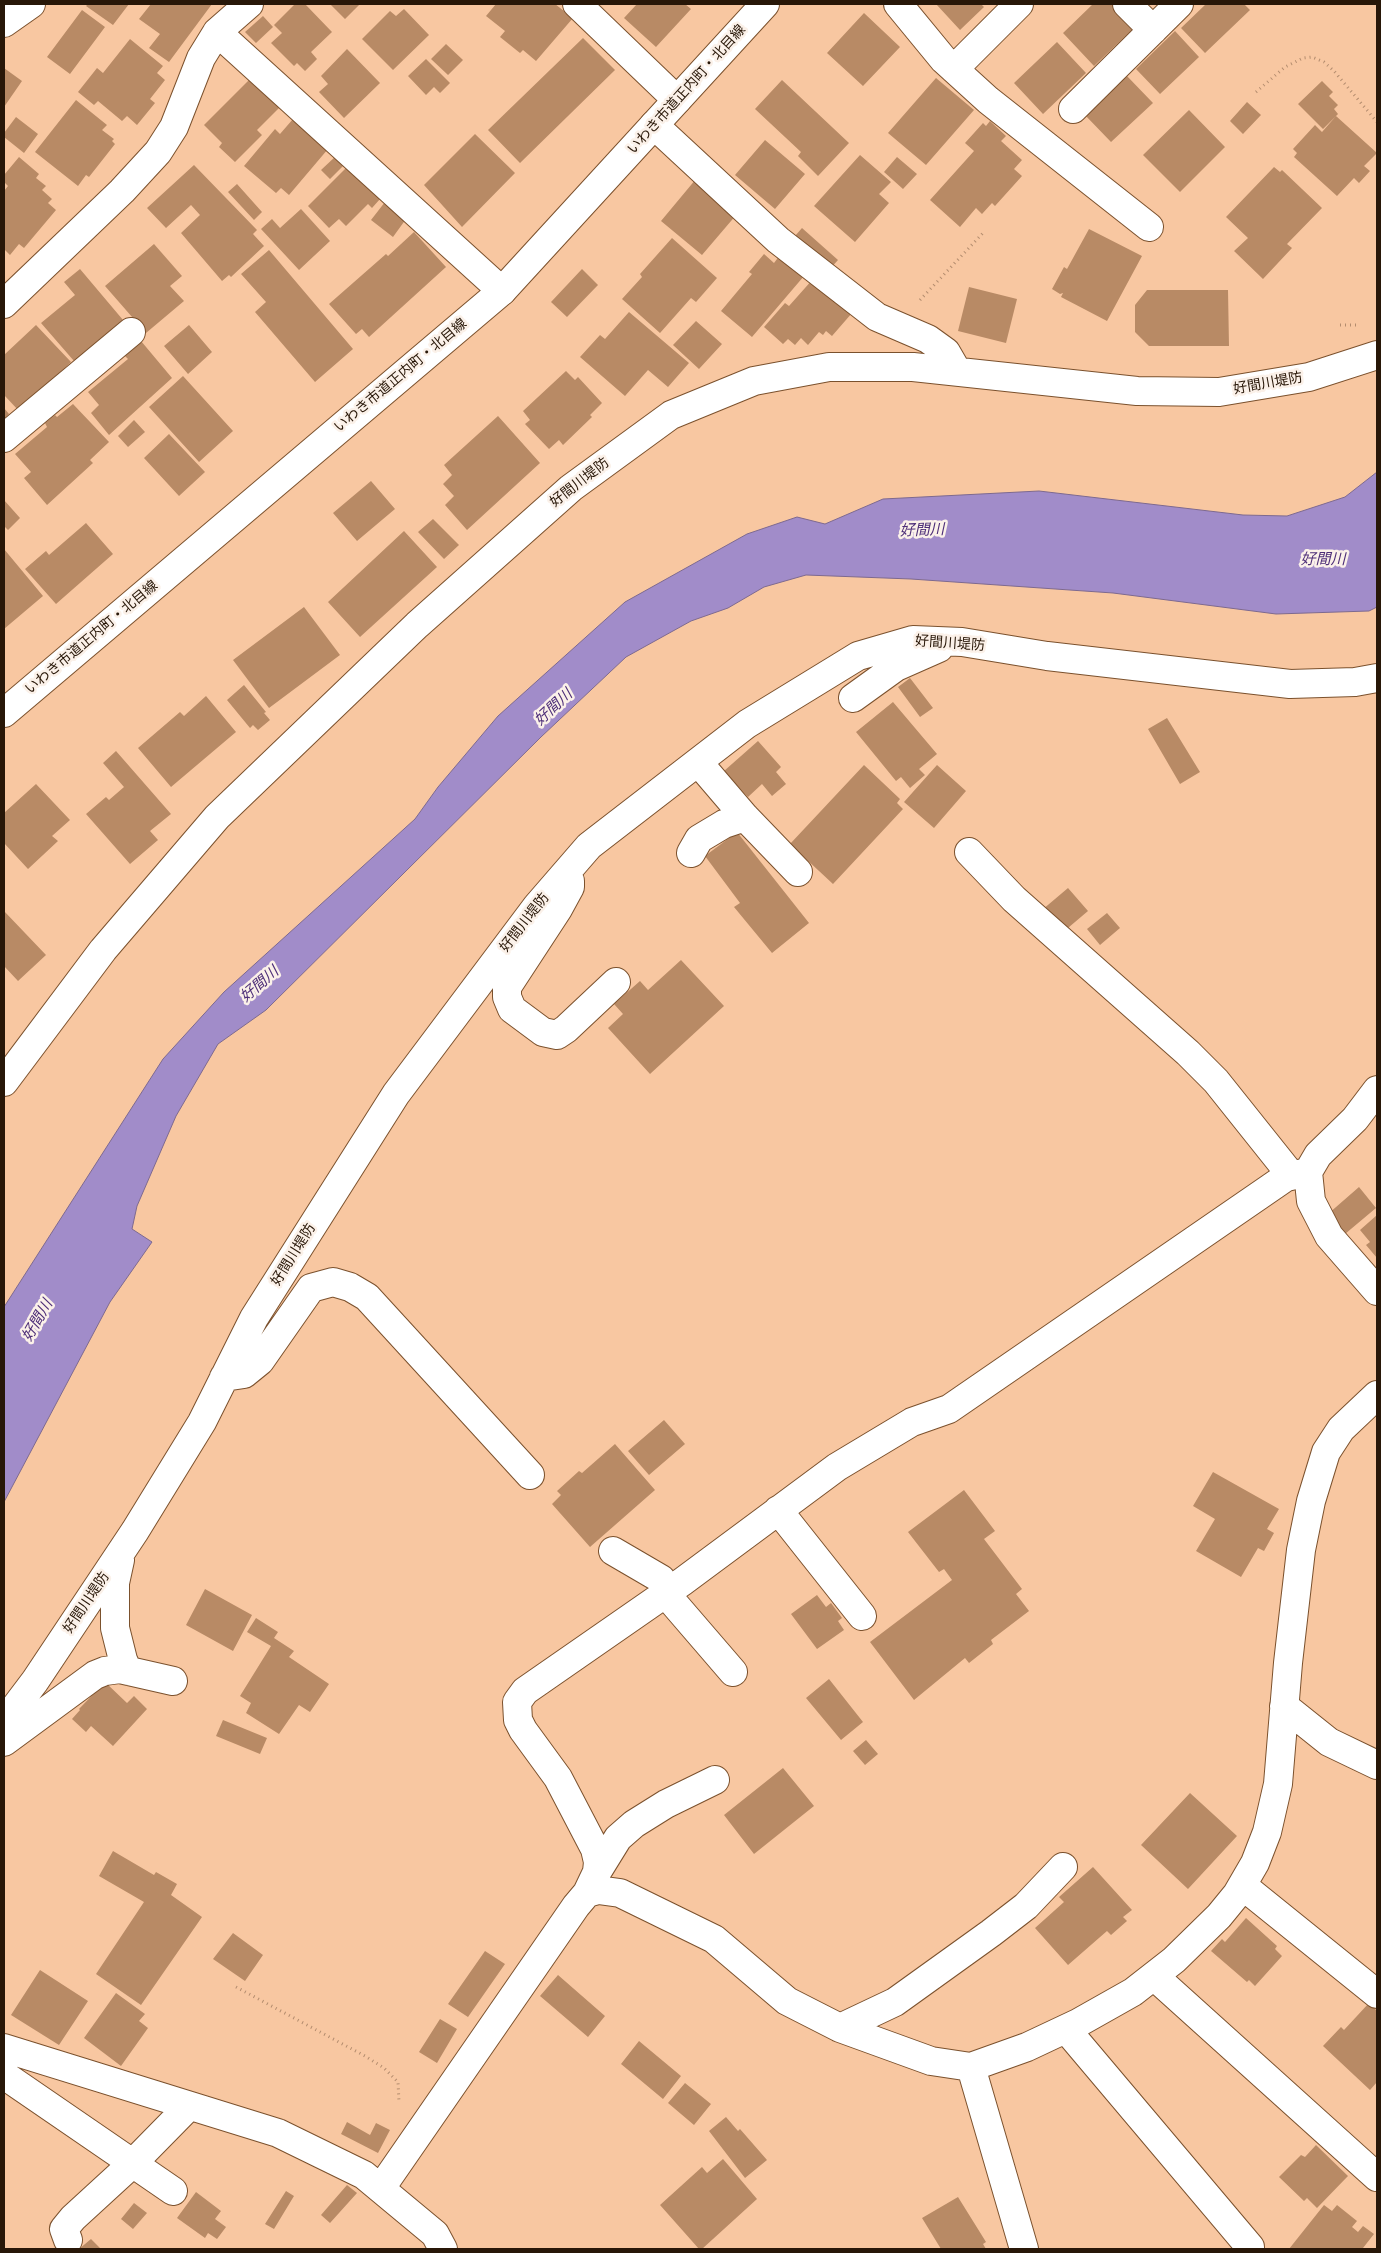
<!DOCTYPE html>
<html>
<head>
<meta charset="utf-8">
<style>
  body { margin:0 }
  #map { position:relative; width:1381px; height:2253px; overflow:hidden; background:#f8c7a1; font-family:"Titillium Web",sans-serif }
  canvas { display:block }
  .frame { position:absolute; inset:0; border:5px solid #281708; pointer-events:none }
</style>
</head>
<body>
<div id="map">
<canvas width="1381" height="2253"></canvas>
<div class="frame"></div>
</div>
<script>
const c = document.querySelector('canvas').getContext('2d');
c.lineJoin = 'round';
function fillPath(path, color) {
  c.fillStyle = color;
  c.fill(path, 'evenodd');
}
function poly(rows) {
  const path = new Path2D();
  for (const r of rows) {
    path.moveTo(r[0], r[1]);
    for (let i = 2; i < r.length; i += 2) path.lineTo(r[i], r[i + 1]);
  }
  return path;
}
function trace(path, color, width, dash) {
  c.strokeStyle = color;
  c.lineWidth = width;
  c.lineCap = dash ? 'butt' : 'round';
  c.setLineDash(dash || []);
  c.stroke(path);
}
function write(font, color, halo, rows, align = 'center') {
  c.font = font + ' "Titillium Web","Noto Sans JP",sans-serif';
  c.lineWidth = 5;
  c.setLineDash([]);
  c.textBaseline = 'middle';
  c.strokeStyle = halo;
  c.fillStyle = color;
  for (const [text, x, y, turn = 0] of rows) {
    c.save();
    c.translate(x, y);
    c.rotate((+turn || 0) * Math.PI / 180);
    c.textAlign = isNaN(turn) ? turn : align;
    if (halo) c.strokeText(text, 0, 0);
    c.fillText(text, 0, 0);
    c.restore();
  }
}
const water = poly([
  [1377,472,1377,607,1369,611,1276,614,1113,593,911,579,806,575,764,587,728,608,691,621,626,657,541,737,266,1010,218,1044,176,1116,137,1206,132,1229,152,1242,110,1302,4,1502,4,1307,163,1059,224,992,415,819,438,787,498,716,625,602,747,534,797,517,825,524,883,499,1039,491,1243,515,1287,516,1345,497,1377,472]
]);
fillPath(water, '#a18cc9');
trace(water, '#7d698f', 1);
fillPath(poly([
  [88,4,129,4,113,25,86,6],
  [151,4,212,4,169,62,149,48,160,34,139,19],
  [295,4,305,4,332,32,311,52,317,59,305,71,297,63,294,66,271,43,282,33,274,25],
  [330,4,360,4,345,19],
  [496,4,555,4,573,18,536,61,523,50,520,53,500,37,505,31,486,16],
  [637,4,685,4,691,9,656,47,624,18],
  [936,4,981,4,984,7,960,30],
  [1093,4,1117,4,1137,25,1094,66,1063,33],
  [1206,4,1244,4,1250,10,1205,53,1181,28],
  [404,9,429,35,393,70,362,39,390,11,396,16],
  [82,10,105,27,70,74,47,57],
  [864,13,900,47,863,86,827,53],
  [263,16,273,27,256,43,245,32],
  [1175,31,1199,57,1160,94,1136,69],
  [583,38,615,70,520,163,488,130],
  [130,39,163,66,157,73,165,80,150,99,155,103,137,125,127,116,122,121,98,101,94,105,78,92,97,68,103,73],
  [1057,42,1086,73,1043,114,1014,83],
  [446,44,463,60,448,75,431,59],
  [347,49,380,83,344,118,319,92,328,84,321,76],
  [426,59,450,83,440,93,434,87,426,95,408,76],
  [4,68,22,81,4,107],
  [1126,75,1153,103,1111,142,1084,114],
  [252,77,281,106,257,130,262,135,235,162,219,147,222,143,204,125],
  [936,78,974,110,926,165,888,133],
  [782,80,849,143,818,176,798,156,801,152,755,109],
  [1322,81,1333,92,1329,96,1338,105,1334,109,1338,114,1323,129,1298,104],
  [76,100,107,125,102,130,114,139,112,141,115,144,89,177,86,175,78,186,35,152],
  [1247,102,1261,115,1243,134,1230,121],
  [1189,110,1225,147,1180,192,1143,155],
  [1336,116,1377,153,1364,166,1370,171,1359,183,1354,178,1337,196,1294,157,1297,153,1293,149,1315,125,1322,132],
  [16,117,38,134,24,153,4,137,4,133],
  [293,119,328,149,289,195,281,188,276,193,244,166,275,129,280,134],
  [990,121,1006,136,1001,141,1022,160,1014,169,1022,176,995,206,992,203,982,214,976,208,960,227,930,200,974,151,965,143,983,123,986,126],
  [475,134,515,173,462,227,424,185],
  [765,140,805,174,775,209,735,175],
  [860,155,891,182,879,194,889,203,855,242,814,206],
  [336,156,345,164,330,179,321,170],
  [19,157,39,174,36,178,46,186,42,190,52,199,48,203,56,210,24,248,19,244,10,255,4,249,4,191,8,186,4,182,4,175],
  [897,157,917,174,903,189,884,172],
  [194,165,257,230,253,234,264,246,231,277,229,275,222,281,181,233,200,215,191,205,166,228,147,208],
  [348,166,380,199,372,208,368,204,346,226,339,219,329,228,308,206],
  [1274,167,1280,172,1282,170,1322,208,1287,244,1292,248,1263,279,1234,251,1248,238,1226,217],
  [696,179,737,214,702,255,661,221],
  [237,184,262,212,254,220,228,192],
  [385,202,406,219,393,237,371,220],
  [301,209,330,241,299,270,261,229,272,219,280,228],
  [802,228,838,260,829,270,795,236],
  [1089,229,1142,256,1107,321,1061,297,1063,293,1060,294,1052,289,1064,267,1067,269],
  [414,232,446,267,369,337,362,329,356,334,329,304,386,254,388,256],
  [672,238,717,278,696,302,691,298,660,333,622,299,642,277,640,274],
  [154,244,182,276,170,286,184,301,146,333,105,286],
  [269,250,353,349,315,382,255,312,266,302,241,274],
  [764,254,774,263,780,255,804,276,752,337,721,311,752,274,749,272],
  [80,269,123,320,74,361,41,323,75,295,64,282],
  [582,269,598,285,567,317,551,302],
  [813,279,852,313,832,336,826,331,823,335,819,332,808,345,801,338,795,345,788,339,783,344,764,327,785,303,789,306],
  [969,287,1017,299,1006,343,958,331],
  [1147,290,1228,290,1229,346,1149,346,1135,332,1135,305],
  [629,312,689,363,668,387,648,370,625,396,580,357,600,335,605,339],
  [696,321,722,344,699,369,673,345],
  [36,325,71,362,19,411,4,395,4,355],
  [189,325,212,352,188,374,164,346],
  [141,341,172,378,109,435,91,413,99,405,88,392,128,359,124,355],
  [566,371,575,380,578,377,602,403,590,415,592,417,563,445,559,440,549,449,525,424,530,420,523,411],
  [183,376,233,431,199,462,149,407],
  [73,404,109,442,90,460,93,463,47,505,24,478,31,472,15,454,47,427,45,423,55,415,57,417],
  [4,408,9,414,4,419],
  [498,416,540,463,467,530,445,505,454,496,443,484,452,475,444,465],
  [134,420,145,432,128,447,118,436],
  [169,434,205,472,179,496,144,458],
  [371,481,395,509,357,541,333,513],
  [4,500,20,518,8,530,4,526],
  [433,519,459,545,444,559,418,532],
  [86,523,113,554,56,604,25,569,46,551,49,555],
  [404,531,437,567,360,637,328,602],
  [4,549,43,596,4,629],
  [304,607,340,655,269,708,233,660],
  [910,678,933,708,920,717,898,687],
  [244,685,266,712,264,713,270,720,258,730,253,725,250,728,227,700],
  [206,696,236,732,171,787,138,748,180,712,184,716],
  [893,702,937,754,919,769,925,775,910,788,901,777,896,781,856,732],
  [1167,718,1200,772,1180,784,1148,729],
  [758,741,781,767,776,772,786,784,772,796,762,784,748,797,724,771],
  [116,751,171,814,150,831,158,840,130,864,86,814,106,797,109,800,124,787,103,763],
  [864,765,900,799,897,803,903,809,833,884,790,844],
  [937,765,966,791,934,828,904,802],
  [36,784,70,820,52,836,58,841,28,869,4,843,4,813],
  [737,832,809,923,772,953,734,907,740,903,705,856],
  [1068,888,1088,911,1062,933,1042,910],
  [4,911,46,955,18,981,4,966],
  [1107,913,1120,928,1100,945,1087,929],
  [681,960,724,1006,650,1074,608,1028,623,1014,614,1004,640,981,648,990],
  [1359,1187,1376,1208,1345,1234,1328,1214],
  [1377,1215,1377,1258,1366,1245,1370,1242,1360,1230],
  [664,1420,685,1444,649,1475,628,1451],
  [615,1444,655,1490,590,1547,552,1504,561,1495,557,1491,579,1471,582,1473],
  [1213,1472,1279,1509,1267,1529,1274,1533,1264,1551,1258,1548,1241,1577,1196,1551,1215,1519,1193,1506],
  [964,1490,995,1531,984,1539,1022,1589,1016,1594,1029,1611,991,1640,993,1644,969,1663,965,1658,914,1700,870,1642,952,1580,944,1569,939,1572,908,1532],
  [205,1589,252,1615,233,1651,186,1625],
  [817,1595,826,1607,831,1603,842,1618,838,1621,844,1630,817,1649,791,1614],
  [256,1618,278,1632,274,1638,294,1651,289,1657,329,1684,310,1712,299,1705,279,1734,246,1713,251,1703,240,1696,271,1646,247,1632],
  [829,1679,863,1722,841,1740,806,1698],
  [105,1682,127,1703,134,1696,147,1709,113,1746,91,1726,86,1732,72,1719,80,1710,79,1709],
  [223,1720,267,1738,260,1754,216,1736],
  [866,1740,878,1754,865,1765,853,1751],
  [783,1768,814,1806,754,1854,724,1815],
  [1190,1793,1237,1836,1188,1889,1141,1845],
  [113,1851,154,1875,156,1872,177,1884,171,1895,202,1917,141,2005,96,1974,144,1902,99,1876],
  [1093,1867,1132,1910,1123,1917,1127,1921,1111,1935,1107,1931,1068,1965,1035,1928,1064,1902,1059,1897],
  [1246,1918,1277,1946,1275,1949,1282,1956,1255,1986,1249,1980,1247,1982,1211,1951,1222,1939,1225,1942],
  [233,1933,263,1955,245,1981,213,1959],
  [485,1951,505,1964,468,2017,448,2004],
  [40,1970,88,2001,59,2045,11,2015],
  [558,1975,605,2016,588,2037,540,1996],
  [116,1993,145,2014,139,2021,148,2028,121,2066,84,2038],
  [1369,2003,1377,2011,1377,2082,1370,2090,1323,2046,1341,2027,1344,2030],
  [440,2019,457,2029,437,2063,419,2052],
  [639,2041,681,2076,663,2099,621,2064],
  [685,2083,711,2104,694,2125,668,2103],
  [726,2117,738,2131,740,2129,767,2160,745,2178,709,2131],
  [347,2122,370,2135,376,2123,390,2130,378,2153,341,2134],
  [1316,2145,1348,2176,1317,2208,1307,2198,1304,2201,1279,2177,1301,2155,1305,2157],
  [723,2159,757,2199,702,2249,699,2249,660,2205,702,2167,707,2173],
  [347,2185,357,2193,330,2223,321,2215],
  [286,2191,294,2196,274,2229,265,2224],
  [196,2192,221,2211,215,2219,226,2227,217,2239,208,2233,205,2238,177,2218],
  [958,2197,986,2242,983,2244,986,2249,941,2249,922,2218],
  [134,2203,147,2213,133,2229,121,2219],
  [1324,2205,1332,2211,1337,2205,1357,2221,1352,2227,1358,2232,1363,2226,1374,2234,1363,2248,1364,2249,1289,2249],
  [91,2239,101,2249,79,2249]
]), '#b88a65');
const minor = poly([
  [577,4,677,100],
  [898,4,944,60,988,100,1149,227],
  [1127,4,1153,30],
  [4,23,31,4],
  [217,32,502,291],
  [954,69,1019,4],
  [1073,109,1179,4],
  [654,125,778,240,877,317,928,339,946,352,957,371],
  [4,304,122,191,158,152,174,127,201,58,217,32,249,4],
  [4,438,131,332],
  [853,698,896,667,939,648],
  [698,762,745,817,798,872],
  [969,852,1014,899,1188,1053,1216,1081,1291,1175],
  [691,853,699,839,724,824,745,817],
  [570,881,570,887,558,909,507,987,507,997,512,1009,543,1032,557,1035,566,1029,616,982],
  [4,1082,103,950,217,817,417,625,571,488,671,415,754,381,829,367,913,367,1137,391,1219,392,1309,377,1377,355],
  [1377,1090,1355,1119,1318,1155,1308,1172,1311,1201,1329,1236,1377,1291],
  [224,1377,244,1374,260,1361,311,1288,333,1282,350,1287,367,1297,530,1475],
  [778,1510,862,1616],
  [613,1551,661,1579,665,1593,733,1672],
  [120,1560,115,1583,115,1628,123,1660,128,1671],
  [1284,1706,1329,1742,1377,1765],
  [4,1722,35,1681,135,1531,202,1422,254,1318,396,1094,537,906,589,846,747,724,858,656,913,640,962,642,1047,656,1290,684,1355,682,1377,678],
  [4,1742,95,1675,105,1671,120,1669,173,1681],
  [597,1872,618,1838,634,1824,666,1804,715,1780],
  [1243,1886,1377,1994],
  [587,1893,597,1872,598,1862,595,1849,558,1778,523,1730,518,1720,517,1702,525,1691,682,1582,837,1467,912,1422,949,1409,1273,1186,1286,1177,1308,1172],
  [1154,1976,1377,2177],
  [840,2028,895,2002,991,1933,1026,1906,1063,1867],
  [1066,2029,1250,2247],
  [4,2048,278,2133,364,2175,435,2234,443,2249],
  [971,2067,1024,2249],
  [4,2075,173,2191],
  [381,2188,576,1906,587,1893,598,1890,620,1893,714,1939,787,2001,840,2028,931,2061,971,2067,1027,2047,1078,2023,1133,1992,1174,1960,1219,1916,1237,1894,1255,1863,1267,1832,1278,1784,1288,1663,1301,1550,1311,1501,1326,1452,1341,1429,1377,1395],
  [68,2240,64,2229,73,2218,133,2163,189,2106]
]);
const tertiary = poly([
  [4,713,502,291,765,4]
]);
trace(minor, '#7b512d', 30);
trace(tertiary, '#7b512d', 30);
trace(poly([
  [1256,92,1285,67,1303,58,1312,57,1324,62,1334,71,1377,122],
  [920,300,983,233],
  [1340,325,1357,325],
  [236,1987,365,2056,384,2068,398,2082,399,2102]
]), '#b38c6e', 3, [1, 4]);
trace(minor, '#fff', 28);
trace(tertiary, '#fff', 28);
write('14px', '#281708', '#fbf1e9', [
  ["いわき市道正内町・北目線",687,90,-48],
  ["いわき市道正内町・北目線",401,376,-40],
  ["好間川堤防",1268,384,-10],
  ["好間川堤防",580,483,-38],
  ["いわき市道正内町・北目線",92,638,-40],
  ["好間川堤防",950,644,4],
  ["好間川堤防",525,923,-52],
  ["好間川堤防",294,1255,-58],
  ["好間川堤防",87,1603,-56]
]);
write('italic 15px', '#4d2e78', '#fbf1e9', [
  ["好間川",922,531,-2],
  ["好間川",1323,560],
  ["好間川",554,708,-43],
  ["好間川",260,985,-41],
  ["好間川",38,1321,-60]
]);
</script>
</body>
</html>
